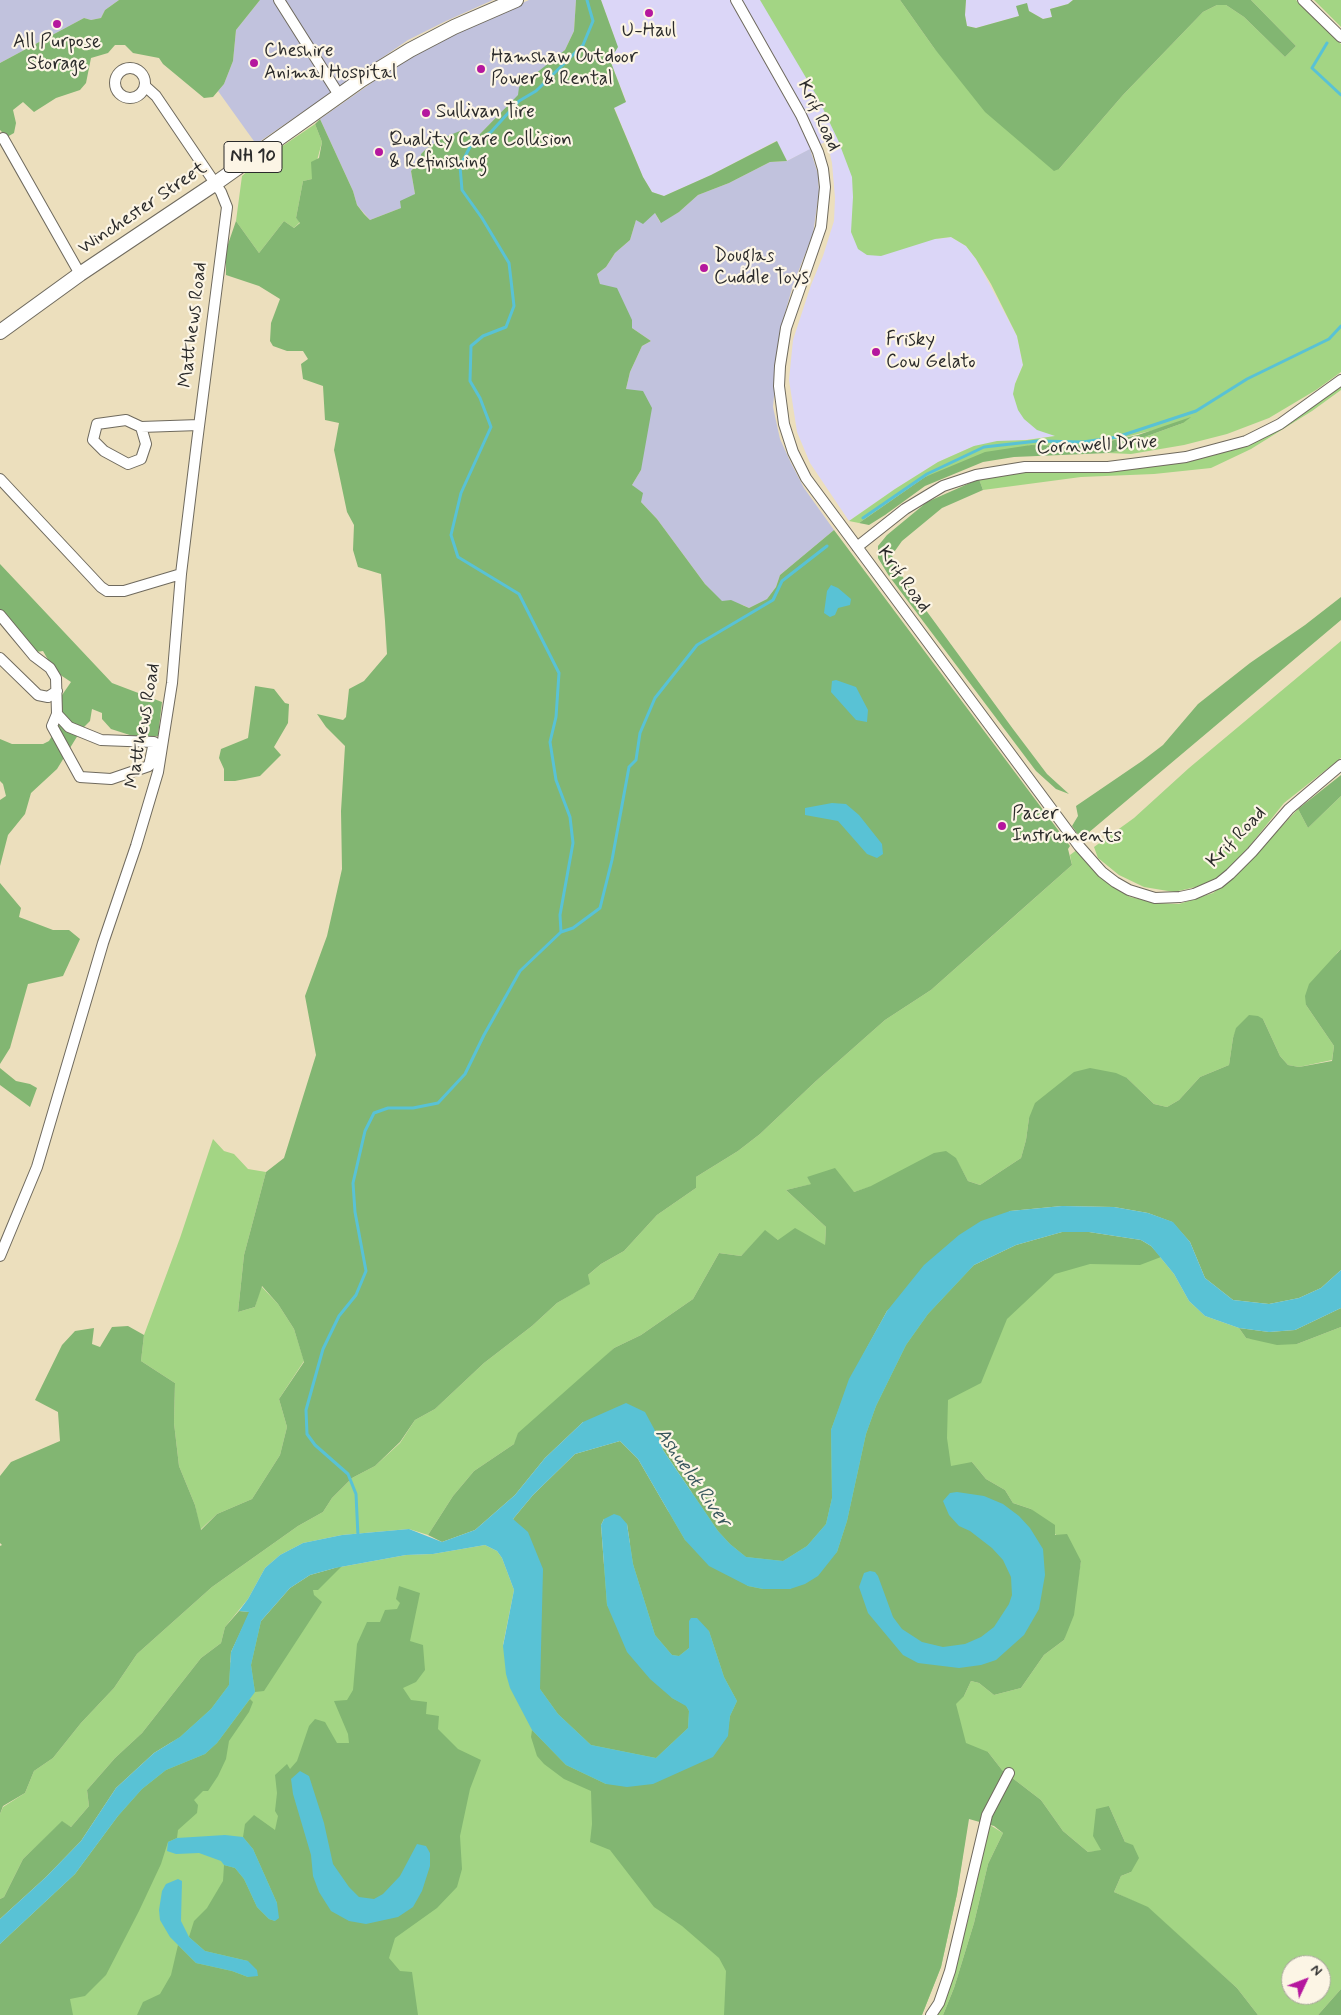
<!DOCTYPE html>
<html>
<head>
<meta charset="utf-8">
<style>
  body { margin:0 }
  #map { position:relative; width:1341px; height:2015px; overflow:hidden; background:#ecdfbd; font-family:Mynerve,sans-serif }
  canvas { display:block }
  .north { position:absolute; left:1281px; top:1955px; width:50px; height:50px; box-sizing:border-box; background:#fcf5e5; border:1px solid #a8a49b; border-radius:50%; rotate:47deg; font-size:14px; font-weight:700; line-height:20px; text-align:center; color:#2b2b2b }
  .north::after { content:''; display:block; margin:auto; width:18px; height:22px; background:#b5179e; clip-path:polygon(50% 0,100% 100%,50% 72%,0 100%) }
</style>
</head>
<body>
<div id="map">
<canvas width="1341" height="2015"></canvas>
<div class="north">N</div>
</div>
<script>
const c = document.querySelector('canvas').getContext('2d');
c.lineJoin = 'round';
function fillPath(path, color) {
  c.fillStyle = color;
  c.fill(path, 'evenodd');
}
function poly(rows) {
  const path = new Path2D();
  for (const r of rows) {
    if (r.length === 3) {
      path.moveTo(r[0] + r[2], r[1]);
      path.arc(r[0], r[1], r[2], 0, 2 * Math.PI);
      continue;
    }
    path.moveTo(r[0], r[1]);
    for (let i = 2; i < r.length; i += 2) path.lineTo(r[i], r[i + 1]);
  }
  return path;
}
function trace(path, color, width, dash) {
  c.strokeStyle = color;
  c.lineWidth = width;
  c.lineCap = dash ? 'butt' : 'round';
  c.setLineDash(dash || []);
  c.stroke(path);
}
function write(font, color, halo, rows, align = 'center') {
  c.font = font + ' Mynerve,sans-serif';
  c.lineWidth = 4.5;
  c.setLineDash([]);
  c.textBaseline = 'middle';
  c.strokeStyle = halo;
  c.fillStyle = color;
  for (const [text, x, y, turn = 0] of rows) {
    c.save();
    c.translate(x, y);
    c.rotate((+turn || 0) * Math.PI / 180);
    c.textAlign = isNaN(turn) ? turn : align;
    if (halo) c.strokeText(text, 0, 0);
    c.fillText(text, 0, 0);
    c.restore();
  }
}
fillPath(poly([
  [601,0,900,0,937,239,951,237,966,246,976,259,1017,336,1023,365,1015,384,1056,436,974,446,938,462,895,489,849,521,810,463,797,432,789,380,793,340,811,285,823,256,834,221,835,198,832,163,827,141,787,161,776,141,711,175,664,196,652,192,643,177,614,107,626,101,610,60,615,39],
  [966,0,1073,0,1068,4,1050,9,1052,17,1043,19,1029,11,1019,16,976,28,967,26,965,15]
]), '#dbd6f7');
fillPath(poly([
  [0,0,119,0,105,10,101,18,91,20,84,18,0,63],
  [260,0,493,0,446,21,408,40,256,144,218,91,224,84,233,61,236,30],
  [529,0,576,0,574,31,565,50,479,135,445,137,426,149,421,154,421,160,411,171,415,194,401,208,370,220,357,205,353,191,320,119,420,49],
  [810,149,818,174,819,192,813,234,793,285,780,331,773,407,780,439,791,463,804,488,834,530,780,575,776,587,767,599,749,608,743,605,722,602,705,584,657,519,641,502,632,485,641,470,626,389,630,372,642,346,651,341,632,328,600,284,597,274,606,267,615,253,630,240,636,220,655,213,660,222,679,212,698,195,729,183,770,162,787,161]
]), '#c1c2dd');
fillPath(poly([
  [760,0,900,0,934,48,1059,169,1123,95,1203,12,1217,5,1226,5,1244,17,1285,57,1296,46,1251,0,1296,0,1341,44,1341,372,1316,390,1269,418,1227,434,1184,445,1131,454,1108,453,1127,449,1128,443,1183,423,1105,442,1067,446,1031,445,925,477,859,523,849,521,895,489,938,462,974,446,997,441,1027,440,1055,436,1037,430,1024,419,1018,410,1013,394,1015,384,1023,365,1017,336,991,284,976,259,966,246,951,237,935,239,881,256,867,255,858,249,851,232,853,197,852,177,838,140,818,98],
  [1314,0,1341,0,1341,27],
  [315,124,322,142,312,179,303,181,296,218,300,222,294,228,284,221,259,253,236,221,242,176,253,166],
  [1341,387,1341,390,1312,411,1251,449,1211,468,1154,474,1081,477,983,490,979,479,1024,471,1182,460,1291,420],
  [1341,641,1341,758,1284,803,1248,848,1223,874,1204,885,1174,892,1144,887,1119,875,1098,858,1094,847,1134,818,1189,768],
  [1341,796,1341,949,1337,953,1306,1005,1334,1046,1332,1060,1299,1067,1288,1065,1280,1056,1263,1019,1237,1028,1233,1038,1229,1065,1200,1077,1179,1100,1167,1107,1154,1104,1127,1078,1029,1118,1026,1140,1021,1158,980,1185,968,1181,956,1159,854,1192,807,1177,812,1184,786,1190,826,1227,825,1246,778,1240,765,1231,741,1256,719,1253,693,1299,641,1335,614,1348,514,1444,474,1471,453,1496,428,1535,409,1529,342,1535,303,1543,280,1555,265,1568,248,1599,225,1627,221,1643,201,1658,142,1733,115,1758,87,1790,89,1806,71,1827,62,1822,23,1859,4,1897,0,1899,0,1814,3,1807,25,1793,34,1771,53,1758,81,1723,114,1688,137,1654,212,1587,298,1526,323,1512,332,1498,352,1478,375,1466,400,1443,415,1420,435,1409,484,1363,532,1326,557,1303,589,1284,587,1276,601,1264,624,1251,657,1215,696,1188,696,1177,738,1151,760,1134,816,1081,885,1020,931,990,1018,913,1072,865,1070,855,1078,849,1111,884,1130,897,1158,903,1179,904,1213,893,1238,873,1298,809,1308,828],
  [213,1139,224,1151,234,1154,248,1169,266,1172,244,1255,238,1312,255,1307,261,1286,278,1304,294,1329,304,1361,279,1399,287,1427,280,1455,252,1499,217,1514,200,1530,195,1505,179,1466,174,1423,175,1383,141,1361,144,1335,180,1238],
  [1151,1246,1174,1274,1189,1301,1205,1316,1239,1328,1246,1338,1297,1344,1341,1327,1341,1989,1318,2015,1258,2015,1237,1988,1148,1908,1114,1892,1121,1876,1131,1872,1125,1842,1109,1806,1101,1851,1088,1852,1063,1831,1041,1800,1002,1770,988,1752,974,1780,957,1894,941,1967,922,2015,0,2015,0,1944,75,1874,261,1621,335,1568,406,1555,433,1554,485,1545,497,1551,502,1558,514,1590,503,1645,974,1265],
  [972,1462,986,1479,1005,1490,1013,1503,1031,1509,1081,1561,1077,1585,1064,1640,1044,1655,1021,1688,994,1695,979,1683,971,1681,964,1696],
  [1291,1965,1321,1965,1321,1995,1291,1995],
  [990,1825,1003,1833,988,1864,974,1923,954,1988,943,2015,936,2015,947,1992,967,1924]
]), '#a3d584');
fillPath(poly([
  [119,0,260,0,236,30,233,61,224,84,213,97,204,98,163,64,159,58,133,53,125,45,115,45,108,53,91,58,86,83,80,90,56,98,34,112,23,102,13,110,16,123,14,133,7,137,0,130,0,63,84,18,91,20,101,18,105,10],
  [576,0,601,0,618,47,610,60,626,102,614,108,643,177,652,192,664,196,711,175,777,141,787,161,770,162,729,183,698,195,679,212,661,223,655,213,643,224,636,220,630,240,615,253,606,267,597,274,600,284,617,288,632,320,632,328,651,341,642,346,630,372,626,389,643,391,652,408,641,470,632,485,643,493,641,502,657,519,705,584,722,601,731,600,749,608,767,599,776,587,780,575,834,530,1070,846,1068,849,1072,865,931,990,885,1020,816,1081,760,1134,738,1151,696,1177,696,1188,657,1215,624,1251,601,1264,588,1275,590,1284,557,1303,532,1326,484,1363,435,1409,415,1420,400,1442,375,1466,352,1478,332,1498,323,1512,298,1526,212,1587,137,1654,114,1688,81,1723,53,1758,34,1771,25,1793,3,1806,0,1814,0,1546,2,1545,0,1543,0,1476,11,1462,60,1441,58,1412,35,1400,62,1345,75,1331,94,1328,92,1344,100,1347,112,1327,128,1326,144,1335,141,1361,175,1383,174,1423,179,1466,195,1505,201,1530,217,1514,252,1499,280,1455,287,1427,279,1399,304,1362,294,1329,278,1304,262,1286,255,1307,238,1312,244,1255,266,1172,284,1158,316,1055,305,996,327,936,342,869,341,811,345,746,326,727,317,714,343,720,346,717,349,689,364,681,387,654,385,621,381,574,358,567,353,550,354,525,347,512,334,450,339,423,325,420,323,386,303,379,301,364,308,359,303,351,287,351,273,346,270,341,271,323,280,299,259,286,226,275,226,250,236,221,259,253,284,221,294,228,300,223,296,218,303,181,312,179,311,162,319,158,322,142,315,124,320,119,353,191,357,205,364,214,370,220,401,208,400,201,415,194,411,171,421,160,421,154,426,149,445,137,465,129,470,135,479,135,518,95,519,87,565,50,574,31],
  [900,0,966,0,965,15,967,26,976,28,1019,16,1016,6,1027,3,1029,11,1043,19,1052,17,1050,9,1068,4,1073,0,1251,0,1296,46,1285,57,1244,17,1226,5,1217,5,1203,12,1123,95,1059,169,1054,171,985,112,934,48],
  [1191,417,1183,423,1128,443,1128,449,1108,453,1014,457,983,462,925,486,885,515,869,525,859,523,925,477,985,452,1031,445,1067,446,1105,442,1138,435],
  [979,479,983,490,942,508,902,541,892,555,896,567,917,598,1013,729,1047,774,1069,794,1056,789,1036,771,889,576,878,558,878,546,887,535,927,502],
  [0,564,112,683,162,702,158,736,136,737,111,729,102,719,102,713,92,709,90,721,82,729,70,723,63,715,60,698,71,682,59,674,51,665,43,651,36,652,0,609],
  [1341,597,1341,620,1081,839,1072,826,1078,816,1076,806,1142,761,1163,745,1198,704,1250,663,1305,625],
  [255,686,274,689,285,703,289,704,288,723,274,747,281,755,260,776,235,781,224,781,224,769,219,758,221,749,248,738],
  [59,724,69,732,78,735,57,769,31,793,25,814,8,835,0,866,0,800,6,796,3,784,0,781,0,739,12,744,43,744,49,741],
  [1341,775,1341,796,1308,828,1298,809],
  [0,883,21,908,19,917,53,930,69,930,80,939,63,976,28,984,10,1048,0,1064],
  [1341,949,1341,1270,1321,1288,1299,1298,1269,1304,1233,1300,1205,1278,1190,1242,1172,1222,1148,1213,1114,1207,1062,1206,1010,1211,887,1311,850,1379,831,1430,832,1498,826,1524,807,1546,783,1561,746,1557,730,1544,718,1531,663,1450,659,1438,583,1422,545,1458,515,1495,475,1530,442,1542,428,1535,453,1496,474,1471,514,1444,518,1433,614,1348,641,1335,693,1299,719,1253,741,1256,765,1230,778,1240,795,1228,825,1245,826,1227,786,1190,811,1184,807,1177,835,1168,854,1192,871,1186,934,1153,946,1151,956,1158,968,1181,980,1185,1021,1158,1026,1140,1029,1118,1035,1103,1074,1072,1090,1068,1116,1073,1127,1078,1154,1104,1167,1107,1179,1100,1200,1077,1229,1065,1233,1038,1236,1028,1249,1015,1258,1016,1263,1019,1280,1056,1288,1065,1299,1067,1332,1061,1334,1046,1306,1005,1305,996,1309,984],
  [0,1068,16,1081,30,1084,37,1088,30,1107,0,1085],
  [1062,1232,1089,1232,1141,1240,1151,1246,1161,1257,1140,1265,1090,1264,1055,1274,1007,1319,981,1383,948,1400,947,1438,951,1466,972,1462,986,1479,1005,1490,1013,1503,1031,1509,1055,1525,1055,1535,1067,1534,1081,1561,1074,1615,1064,1640,1044,1655,1021,1688,994,1695,979,1683,971,1681,964,1696,956,1704,966,1743,988,1752,1002,1770,1041,1800,1063,1831,1088,1852,1101,1850,1093,1836,1096,1809,1109,1806,1125,1842,1133,1845,1139,1858,1131,1872,1121,1876,1114,1892,1148,1907,1237,1988,1258,2015,943,2015,954,1988,974,1923,988,1864,1003,1833,994,1826,969,1819,957,1894,941,1967,922,2015,724,2015,726,1971,719,1958,682,1926,654,1907,610,1850,590,1842,592,1824,591,1791,564,1779,544,1764,537,1756,531,1737,532,1730,566,1765,606,1784,727,1736,730,1716,737,1701,724,1677,709,1631,689,1622,689,1648,679,1656,672,1655,655,1635,633,1564,627,1524,604,1519,601,1525,607,1605,672,1698,686,1705,689,1711,688,1728,656,1758,591,1745,558,1714,540,1689,540,1634,513,1519,533,1495,575,1454,620,1441,638,1459,685,1540,748,1586,763,1589,790,1589,837,1552,847,1521,866,1434,876,1406,906,1345,928,1314,974,1265,1016,1245],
  [1341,1308,1341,1327,1297,1344,1277,1345,1246,1338,1239,1328,1269,1332,1295,1330],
  [342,1566,318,1590,313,1590,314,1595,322,1602,264,1691,255,1692,251,1665,261,1621,290,1588,310,1575],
  [399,1586,420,1593,410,1641,423,1645,425,1670,416,1682,403,1688,411,1700,427,1702,426,1714,439,1716,438,1729,458,1749,481,1760,470,1789,460,1836,462,1869,457,1887,437,1908,395,1938,389,1958,400,1971,412,1972,418,2015,137,2015,143,2002,160,1994,171,1975,178,1945,196,1963,232,1971,248,1977,248,1961,205,1951,189,1937,194,1921,207,1908,223,1881,224,1865,235,1868,244,1879,257,1907,269,1919,275,1921,277,1903,253,1849,243,1837,245,1824,254,1815,275,1830,278,1816,275,1811,277,1793,275,1775,287,1764,290,1769,297,1761,309,1726,315,1719,325,1722,337,1743,349,1743,348,1734,334,1701,347,1700,353,1690,357,1644,367,1622,380,1622,385,1610,397,1609,400,1603,396,1599],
  [239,1611,250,1612,231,1652,229,1685,211,1709,180,1737,154,1753,116,1788,81,1841,46,1877,0,1919,0,1899,4,1897,23,1859,62,1821,71,1827,89,1806,87,1790,115,1758,142,1733,201,1658,221,1643,225,1627],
  [250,1699,253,1702,249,1712,229,1741,226,1759,218,1776,208,1791,203,1791,194,1800,198,1805,197,1813,178,1830,177,1838,168,1842,161,1864,139,1911,106,1975,85,1996,70,1999,73,2015,0,2015,0,1944,75,1874,118,1816,142,1789,166,1770,205,1754,217,1743],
  [1341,1989,1341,2015,1318,2015]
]), '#82b672');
fillPath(poly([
  [831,585,838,588,851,599,850,605,838,608,835,615,830,617,824,613,827,591],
  [836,680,856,687,868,710,867,722,856,720,831,692,832,681],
  [832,803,846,804,859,815,882,844,883,854,877,858,867,854,838,821,805,815,805,808],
  [1062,1206,1114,1207,1148,1213,1173,1222,1190,1242,1205,1278,1233,1300,1269,1304,1299,1298,1321,1288,1341,1270,1341,1308,1295,1330,1269,1332,1239,1328,1205,1316,1189,1301,1174,1274,1151,1246,1141,1240,1089,1232,1062,1232,1016,1245,974,1265,928,1314,906,1345,876,1406,866,1434,847,1521,837,1552,818,1576,805,1584,790,1589,763,1589,748,1586,709,1566,685,1540,638,1459,620,1441,575,1454,533,1495,513,1519,528,1532,543,1569,540,1689,558,1714,591,1745,656,1758,688,1728,689,1711,686,1706,672,1698,650,1679,627,1652,607,1605,601,1525,604,1519,614,1514,620,1516,627,1524,633,1564,655,1635,672,1655,679,1656,689,1648,689,1621,691,1618,697,1618,709,1631,724,1677,737,1701,730,1716,728,1736,713,1757,653,1784,627,1787,606,1784,566,1765,532,1730,510,1688,506,1674,503,1646,514,1590,502,1558,497,1551,485,1545,433,1554,406,1555,335,1568,310,1575,290,1588,261,1621,251,1665,255,1692,217,1743,205,1754,166,1770,142,1789,118,1816,75,1874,0,1944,0,1919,46,1877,81,1841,116,1788,154,1753,180,1737,211,1709,229,1685,231,1652,249,1612,239,1611,248,1599,265,1568,280,1555,303,1543,342,1535,409,1529,442,1542,475,1530,515,1495,545,1458,583,1422,626,1403,645,1412,659,1438,663,1450,718,1531,730,1544,746,1557,783,1561,807,1546,826,1524,832,1498,831,1430,849,1379,887,1311,924,1265,959,1235,981,1221,1010,1211],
  [957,1492,984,1496,1003,1504,1019,1516,1030,1528,1043,1549,1045,1575,1039,1609,1024,1635,996,1660,981,1665,959,1668,918,1663,903,1655,868,1613,859,1587,864,1573,870,1571,875,1572,878,1576,893,1617,902,1629,922,1642,943,1647,965,1644,981,1637,994,1627,1009,1604,1012,1595,1011,1577,1003,1560,992,1548,970,1531,959,1526,949,1515,943,1501,950,1493],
  [300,1771,309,1776,324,1823,333,1864,349,1887,359,1897,374,1899,383,1894,400,1876,417,1844,426,1846,430,1853,430,1866,422,1891,413,1907,398,1917,366,1924,349,1921,331,1911,319,1892,313,1876,311,1855,293,1794,291,1779],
  [225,1835,243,1837,253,1849,277,1903,279,1918,275,1921,269,1919,257,1907,244,1879,235,1868,224,1865,221,1861,199,1853,176,1854,167,1851,168,1842,177,1838],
  [178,1879,182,1881,181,1921,189,1937,205,1951,248,1961,257,1970,258,1976,248,1977,232,1971,196,1963,170,1937,160,1920,159,1910,162,1891,166,1884]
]), '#59c2d5');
trace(poly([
  [1327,43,1312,68,1341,95],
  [863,518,927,474,984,447,1038,441,1083,442,1117,437,1196,411,1247,379,1329,339,1341,326],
  [561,932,573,928,600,908,612,860,629,767,636,760,640,733,655,698,697,645,773,600,782,581,827,546],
  [358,1536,356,1494,348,1474,315,1445,307,1434,306,1410,323,1349,339,1316,356,1295,366,1271,355,1212,353,1183,365,1131,374,1113,388,1108,413,1108,438,1103,465,1074,484,1035,520,971,561,932,560,915,573,843,570,817,556,780,550,742,556,717,559,673,519,594,458,557,451,535,461,493,491,427,480,398,470,381,471,346,483,336,506,327,514,306,509,263,482,218,462,190,460,166,471,145,491,132,519,101,536,91,583,45,593,21,587,0]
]), '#59c2d5', 3);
const minor = poly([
  [279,0,339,95],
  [736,0,801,115,818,152,823,169,825,187,821,227,786,328,780,366,779,386,784,424,793,452,806,478,1079,846,1102,872,1115,882,1129,890,1155,898,1180,897,1194,894,1219,883,1230,874,1252,852,1289,809,1341,765],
  [1303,0,1341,37],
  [130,83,15],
  [3,138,80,274],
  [126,420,141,427,146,444,141,459,128,464,104,451,93,440,97,424,126,420],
  [141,427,199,425],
  [0,479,101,587,107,591,124,591,181,574],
  [857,547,905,509,943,486,976,475,1025,467,1108,467,1186,457,1246,441,1280,424,1341,380],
  [0,615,34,656,50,668,56,678,57,714],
  [0,658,38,695,48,697,57,691],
  [57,714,69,727,101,740,154,742,149,766,111,779,80,777,52,726,57,714],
  [0,1256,37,1167,103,943,136,846,158,772,172,683,181,574,197,442,227,207,221,192,156,96,145,86],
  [931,2015,939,2003,950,1971,987,1815,1009,1773]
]);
const major = poly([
  [0,332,80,274,216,183,361,80,410,50,454,27,516,0]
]);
trace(minor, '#6f6a5e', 12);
trace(major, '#6f6a5e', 16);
trace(minor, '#fff', 10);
trace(major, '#fff', 14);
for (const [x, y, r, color] of [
  [649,13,5,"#b5179e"],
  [57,24,5,"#b5179e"],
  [254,63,5,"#b5179e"],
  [481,69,5,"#b5179e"],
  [426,113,5,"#b5179e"],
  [379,152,5,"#b5179e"],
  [704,268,5,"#b5179e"],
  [876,352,5,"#b5179e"],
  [1002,826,5,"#b5179e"]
]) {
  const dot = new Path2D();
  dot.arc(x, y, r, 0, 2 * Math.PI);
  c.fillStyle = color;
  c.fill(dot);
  trace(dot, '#fcf5e5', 2);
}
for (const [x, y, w] of [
  [253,157,58]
]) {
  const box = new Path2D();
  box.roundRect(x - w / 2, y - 15.5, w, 31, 4);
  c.fillStyle = '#fcf5e5';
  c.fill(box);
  trace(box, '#2b2b2b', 1);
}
write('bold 18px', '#2b2b2b', null, [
  ["NH 10",253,157]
]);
write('19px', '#2b2b2b', '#fcf5e5', [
  ["U-Haul",649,32,"center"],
  ["All Purpose",57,43,"center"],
  ["Storage",57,65,"center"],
  ["Cheshire",264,52],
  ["Animal Hospital",264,74],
  ["Hamshaw Outdoor",491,58],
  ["Power & Rental",491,80],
  ["Sullivan Tire",436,113],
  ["Quality Care Collision",389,141],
  ["& Refinishing",389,163],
  ["Douglas",714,257],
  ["Cuddle Toys",714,279],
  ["Frisky",886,341],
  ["Cow Gelato",886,363],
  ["Pacer",1012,815],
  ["Instruments",1012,837]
], 'left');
write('19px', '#2b2b2b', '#fcf5e5', [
  ["Krif Road",818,116,65],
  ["Winchester Street",143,209,-34],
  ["Matthews Road",194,325,-83],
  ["Cornwell Drive",1097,446,-3],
  ["Krif Road",903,580,54],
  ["Matthews Road",144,726,-80],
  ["Krif Road",1237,838,-46]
]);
write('italic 20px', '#39585e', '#fcf5e5', [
  ["Ashuelot River",692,1478,55]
]);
</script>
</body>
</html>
